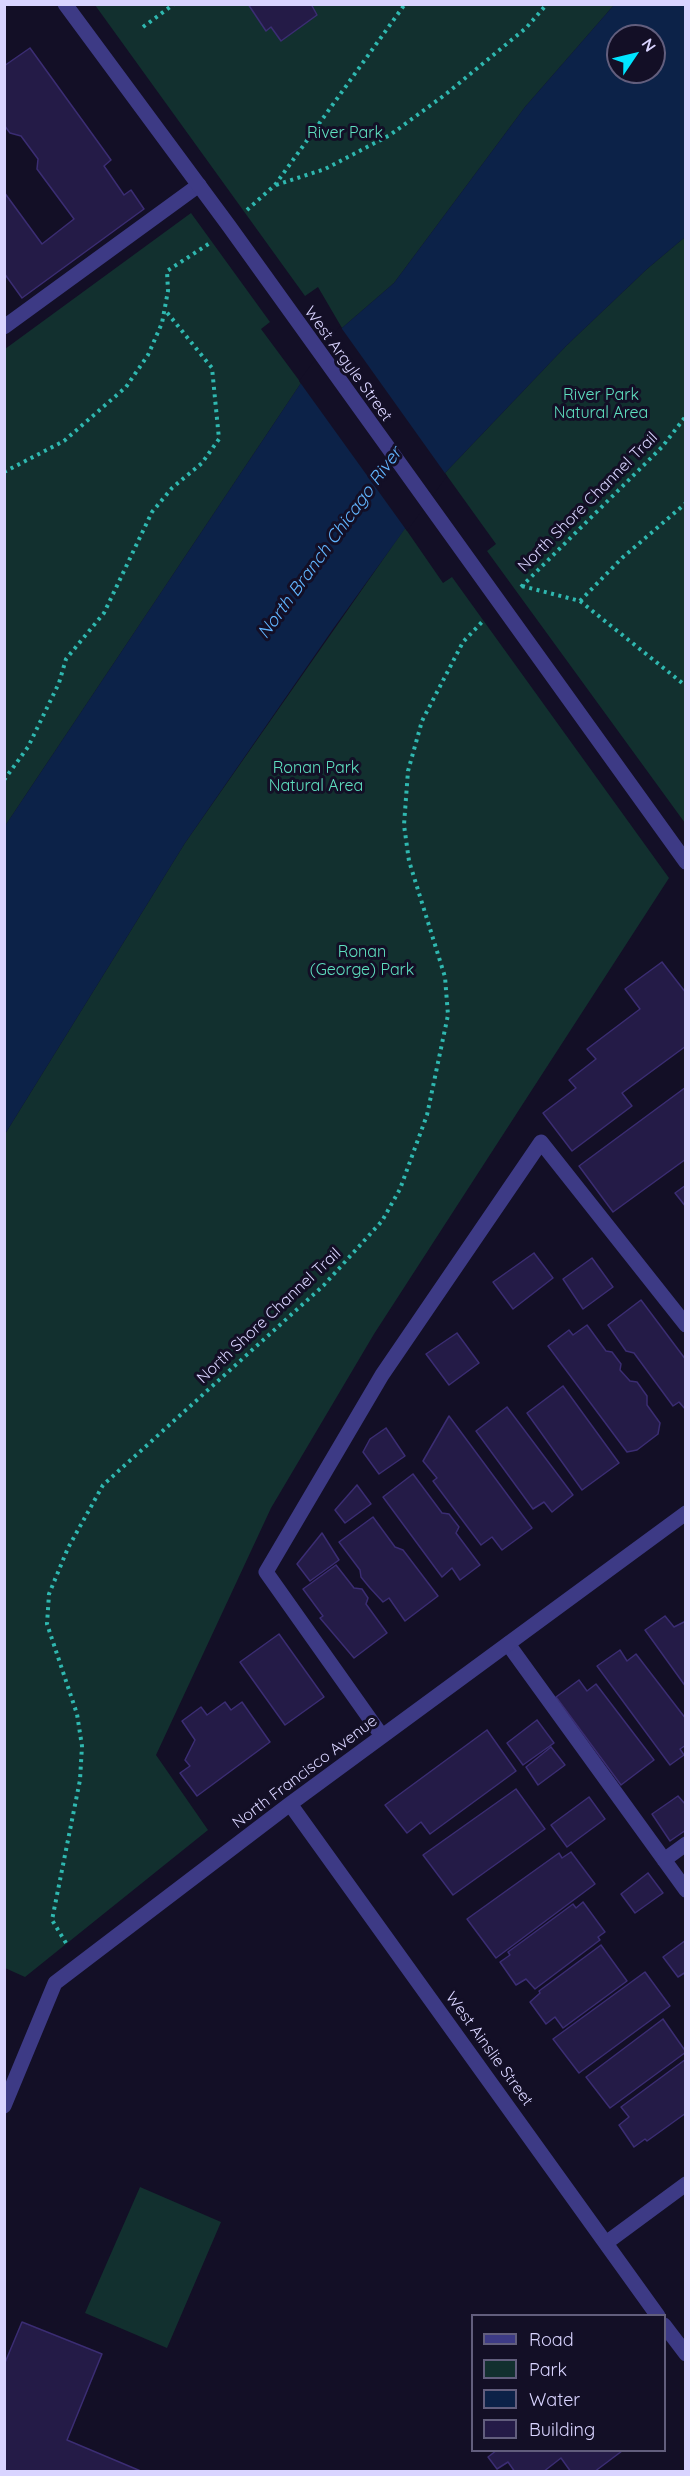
<!DOCTYPE html>
<html>
<head>
<meta charset="utf-8">
<style>
  body { margin:0 }
  #map { position:relative; width:690px; height:2476px; overflow:hidden; background:#130f26; font-family:Quicksand,sans-serif }
  canvas { display:block }
  .frame { position:absolute; inset:0; border:6px solid #d9d4ff; pointer-events:none }
  .legend { position:absolute; left:471px; top:2314px; width:195px; height:138px; box-sizing:border-box; background:#130f26; border:2px solid #625e7d; margin:0; padding:8px 10px; list-style:none; font-size:18px; color:#d9d4ff }
  .legend li { display:flex; align-items:center; gap:12px; height:30px }
  .legend b { width:30px; border:2px solid #625e7d }
  .north { position:absolute; left:606px; top:24px; width:60px; height:60px; box-sizing:border-box; background:#130f26; border:2px solid #625e7d; border-radius:50%; rotate:55deg; font-size:16px; font-weight:700; line-height:24px; text-align:center; color:#d9d4ff }
  .north::after { content:''; display:block; margin:auto; width:21px; height:27px; background:#00e5ff; clip-path:polygon(50% 0,100% 100%,50% 72%,0 100%) }
</style>
</head>
<body>
<div id="map">
<canvas width="690" height="2476"></canvas>
<div class="frame"></div>
<ul class="legend">
<li><b style="height:8px;background:#3d3a85"></b>Road</li>
<li><b style="height:16px;background:#12302f"></b>Park</li>
<li><b style="height:16px;background:#0c2248"></b>Water</li>
<li><b style="height:16px;background:#241b47"></b>Building</li>
</ul>
<div class="north">N</div>
</div>
<script>
const c = document.querySelector('canvas').getContext('2d');
c.lineJoin = 'round';
function fillPath(path, color) {
  c.fillStyle = color;
  c.fill(path, 'evenodd');
}
function poly(rows) {
  const path = new Path2D();
  for (const r of rows) {
    path.moveTo(r[0], r[1]);
    for (let i = 2; i < r.length; i += 2) path.lineTo(r[i], r[i + 1]);
  }
  return path;
}
function trace(path, color, width, dash) {
  c.strokeStyle = color;
  c.lineWidth = width;
  c.lineCap = dash ? 'butt' : 'round';
  c.setLineDash(dash || []);
  c.stroke(path);
}
function write(font, color, halo, rows, align = 'center') {
  c.font = font + ' Quicksand,sans-serif';
  c.lineWidth = 6;
  c.setLineDash([]);
  c.textBaseline = 'middle';
  c.strokeStyle = halo;
  c.fillStyle = color;
  for (const [text, x, y, turn = 0] of rows) {
    c.save();
    c.translate(x, y);
    c.rotate((+turn || 0) * Math.PI / 180);
    c.textAlign = isNaN(turn) ? turn : align;
    if (halo) c.strokeText(text, 0, 0);
    c.fillText(text, 0, 0);
    c.restore();
  }
}
fillPath(poly([
  [95,5,614,5,525,107,394,283,342,328,318,287,305,296],
  [191,213,270,322,261,329,301,383,5,826,5,349],
  [685,237,685,823,487,551,496,544,445,473,566,346,647,269],
  [405,528,443,583,452,577,669,878,374,1334,271,1508,156,1755,208,1830,25,1977,5,1968,5,1134,185,843],
  [140,2187,221,2222,167,2348,85,2313]
]), '#12302f');
fillPath(poly([
  [614,5,685,5,685,237,647,269,566,346,445,473,333,629,185,843,5,1134,5,826,301,383,342,328,394,283,525,107],
  [618,36,654,36,654,72,618,72]
]), '#0c2248');
fillPath(poly([
  [340,326,447,476,407,531,299,381]
]), '#130f26');
const building = poly([
  [248,4,311,4,317,15,281,41,271,27,266,31,248,4],
  [30,48,111,160,104,166,124,195,131,190,144,209,22,298,4,273,4,192,42,244,74,219,37,169,38,159,21,136,10,133,4,125,4,66,30,48],
  [662,962,686,993,686,1046,622,1093,632,1106,572,1151,543,1113,576,1088,569,1080,596,1059,587,1049,640,1009,625,989,662,962],
  [686,1087,686,1159,613,1212,579,1166,686,1087],
  [686,1185,686,1207,675,1193,686,1185],
  [534,1253,553,1278,513,1309,493,1282,534,1253],
  [592,1258,613,1287,583,1309,563,1279,592,1258],
  [641,1300,686,1360,686,1410,679,1402,673,1406,634,1353,626,1351,608,1325,641,1300],
  [587,1325,606,1351,612,1352,621,1364,620,1370,630,1381,637,1382,647,1396,647,1405,660,1423,658,1434,637,1450,627,1452,548,1346,569,1330,573,1335,587,1325],
  [457,1333,479,1363,449,1385,426,1354,457,1333],
  [563,1386,619,1463,582,1490,527,1413,563,1386],
  [507,1407,573,1495,552,1512,544,1502,533,1509,476,1431,507,1407],
  [449,1416,532,1528,502,1550,492,1537,481,1545,433,1481,437,1478,423,1461,449,1416],
  [386,1428,405,1456,379,1474,363,1452,370,1439,386,1428],
  [413,1474,442,1513,449,1514,459,1527,456,1533,480,1565,460,1580,452,1568,442,1577,383,1497,413,1474],
  [357,1485,371,1504,345,1523,335,1510,357,1485],
  [373,1517,395,1547,403,1550,438,1596,405,1621,389,1598,383,1602,370,1588,361,1577,360,1570,339,1542,373,1517],
  [322,1533,339,1560,310,1581,297,1564,322,1533],
  [336,1565,354,1588,362,1589,368,1598,366,1604,387,1633,354,1658,320,1618,323,1616,303,1589,336,1565],
  [665,1616,674,1627,686,1621,686,1687,645,1630,665,1616],
  [279,1634,324,1697,285,1725,240,1662,279,1634],
  [620,1650,627,1661,636,1654,686,1719,686,1745,680,1749,684,1755,670,1765,597,1666,620,1650],
  [579,1680,587,1691,596,1684,654,1760,621,1785,556,1697,579,1680],
  [225,1702,231,1710,242,1702,270,1742,197,1796,180,1773,190,1766,185,1760,195,1740,182,1721,201,1707,207,1715,225,1702],
  [537,1720,554,1743,523,1765,507,1743,537,1720],
  [487,1730,516,1771,430,1834,421,1822,407,1833,385,1805,487,1730],
  [551,1747,565,1765,538,1785,526,1767,551,1747],
  [516,1789,545,1829,453,1895,423,1855,516,1789],
  [678,1796,686,1805,686,1830,670,1841,652,1814,678,1796],
  [589,1797,605,1819,567,1847,551,1825,589,1797],
  [571,1852,595,1884,496,1958,467,1919,559,1853,562,1858,571,1852],
  [648,1873,663,1893,635,1913,621,1894,648,1873],
  [583,1902,605,1932,598,1937,600,1940,535,1989,526,1979,516,1985,500,1962,510,1955,508,1952,573,1904,576,1908,583,1902],
  [686,1940,686,1972,678,1977,663,1957,686,1940],
  [601,1945,627,1981,563,2028,555,2017,546,2024,530,2002,540,1993,539,1991,601,1945],
  [645,1972,670,2006,579,2073,553,2039,645,1972],
  [663,2019,686,2052,610,2108,586,2077,663,2019],
  [686,2059,686,2113,647,2141,645,2139,634,2147,619,2125,629,2117,621,2107,686,2059],
  [22,2322,102,2354,67,2440,143,2472,4,2472,4,2365,22,2322],
  [497,2450,622,2450,622,2451,594,2472,571,2472,561,2458,543,2472,515,2472,508,2462,497,2469,488,2457,497,2450]
]);
fillPath(building, '#241b47');
trace(building, '#3b2d73', 1.5);
trace(poly([
  [143,27,174,4],
  [276,185,325,169,390,135,446,94,526,28,547,4],
  [247,210,275,185,405,4],
  [4,472,64,441,126,387,148,355,162,323,168,291,167,271,210,243],
  [522,586,580,601,686,686],
  [521,587,662,447,686,416],
  [580,601,622,558,686,503],
  [4,780,28,747,59,683,66,659,104,613,152,512,172,488,202,463,219,439,212,368,165,310],
  [66,1943,52,1920,80,1780,82,1746,77,1714,47,1624,49,1594,68,1548,103,1485,324,1285,382,1221,400,1189,427,1115,448,1015,445,977,409,861,404,825,408,771,422,721,463,642,482,622]
]), '#2fb8b0', 4, [3, 4.5]);
trace(poly([
  [4,327,199,185],
  [508,1644,686,1890],
  [382,1736,266,1572,382,1375,541,1142,686,1325],
  [664,1860,686,1844]
]), '#3d3a85', 15);
trace(poly([
  [65,4,229,226,686,862],
  [290,1804,658,2316],
  [4,2106,55,1983,290,1804,686,1513],
  [606,2243,686,2184],
  [664,2325,686,2354]
]), '#3d3a85', 15);
write('16px', '#5fe0c0', '#130f26', [
  ["River Park",345,133],
  ["River Park",601,395],
  ["Natural Area",601,413],
  ["Ronan Park",316,768],
  ["Natural Area",316,786],
  ["Ronan",362,952],
  ["(George) Park",362,970]
]);
write('16px', '#d9d4ff', '#130f26', [
  ["West Argyle Street",348,364,54],
  ["North Shore Channel Trail",588,502,-45],
  ["North Shore Channel Trail",269,1316,-43],
  ["North Francisco Avenue",305,1772,-37],
  ["West Ainslie Street",489,2049,54]
]);
write('italic 18px', '#62b6ff', '#130f26', [
  ["North Branch Chicago River",330,543,-54]
]);
</script>
</body>
</html>
